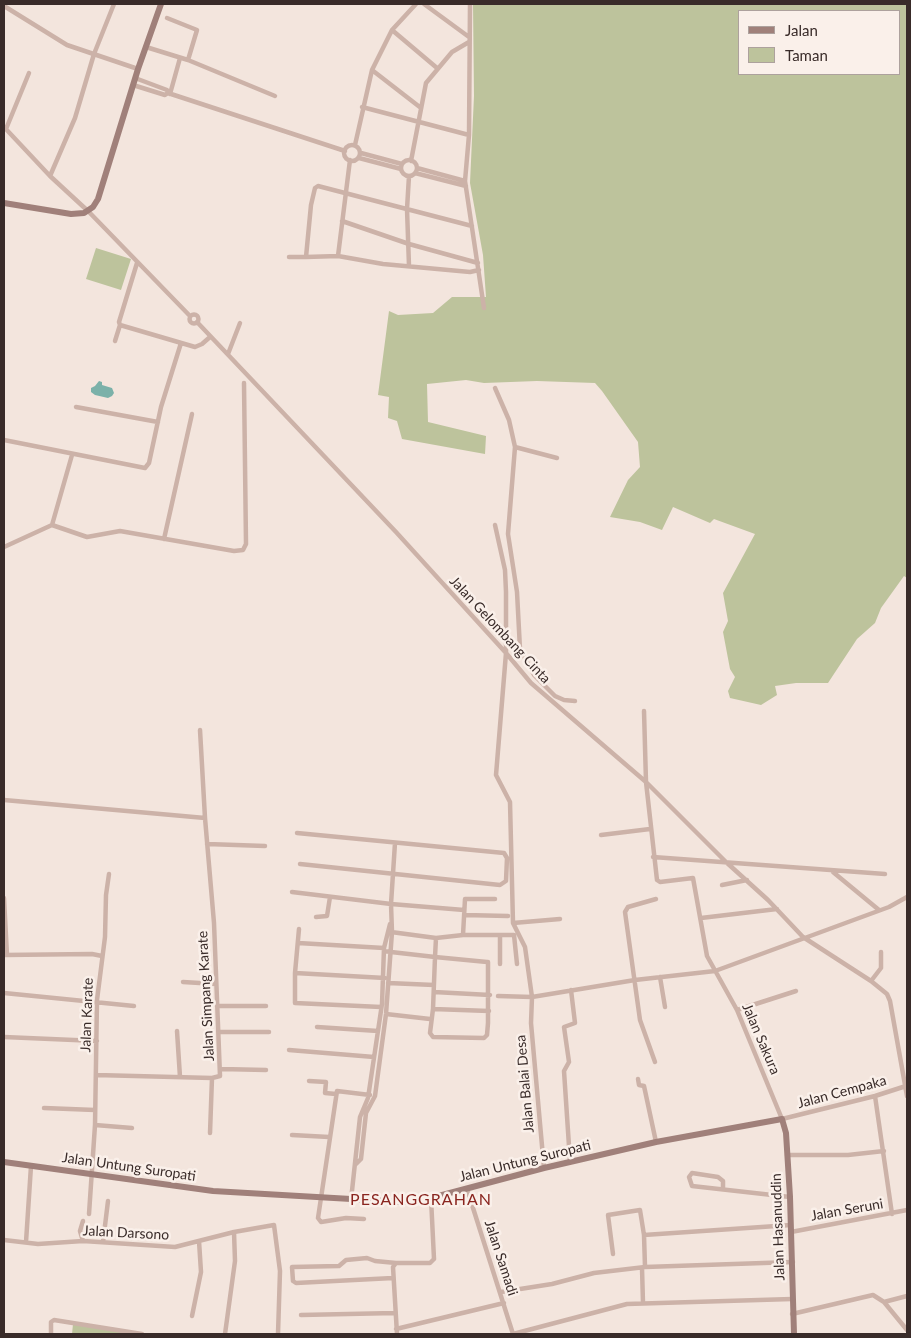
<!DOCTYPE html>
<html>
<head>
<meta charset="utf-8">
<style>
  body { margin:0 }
  #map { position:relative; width:911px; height:1338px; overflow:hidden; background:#f3e5dd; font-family:Lato,sans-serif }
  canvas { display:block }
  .frame { position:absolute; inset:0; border:5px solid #392b29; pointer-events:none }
  .legend { position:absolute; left:738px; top:10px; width:162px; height:65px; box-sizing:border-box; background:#faf0ea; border:1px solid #ada19d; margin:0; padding:6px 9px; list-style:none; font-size:15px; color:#392b29 }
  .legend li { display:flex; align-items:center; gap:10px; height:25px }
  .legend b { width:25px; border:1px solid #ada19d }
</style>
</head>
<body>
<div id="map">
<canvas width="911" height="1338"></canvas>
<div class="frame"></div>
<ul class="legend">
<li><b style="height:6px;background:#a0807a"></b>Jalan</li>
<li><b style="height:14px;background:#bdc39c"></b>Taman</li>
</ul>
</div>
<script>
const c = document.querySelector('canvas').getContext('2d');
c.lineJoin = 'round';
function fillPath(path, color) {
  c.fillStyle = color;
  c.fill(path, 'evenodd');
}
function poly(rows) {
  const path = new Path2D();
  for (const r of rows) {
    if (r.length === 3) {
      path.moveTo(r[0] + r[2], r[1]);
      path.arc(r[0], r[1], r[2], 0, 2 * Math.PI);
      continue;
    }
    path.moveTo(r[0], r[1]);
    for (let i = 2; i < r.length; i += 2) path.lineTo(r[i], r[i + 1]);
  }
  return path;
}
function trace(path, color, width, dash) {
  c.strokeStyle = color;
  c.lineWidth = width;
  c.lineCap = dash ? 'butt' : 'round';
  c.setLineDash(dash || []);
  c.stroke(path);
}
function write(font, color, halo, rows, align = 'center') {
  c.font = font + ' Lato,sans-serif';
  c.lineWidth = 5;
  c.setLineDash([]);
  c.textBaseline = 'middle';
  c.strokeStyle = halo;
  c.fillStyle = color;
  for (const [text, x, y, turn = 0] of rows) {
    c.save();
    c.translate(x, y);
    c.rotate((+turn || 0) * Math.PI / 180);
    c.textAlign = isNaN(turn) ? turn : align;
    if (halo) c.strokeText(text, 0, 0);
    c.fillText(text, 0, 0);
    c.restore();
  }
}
fillPath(poly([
  [473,4,907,4,907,578,904,576,881,608,875,623,857,639,828,683,796,683,775,686,777,695,761,705,730,698,728,691,735,677,730,669,723,632,728,621,723,593,755,534,714,519,710,523,673,507,662,530,640,522,610,517,628,480,640,467,638,442,602,391,595,383,537,381,484,383,466,380,427,384,428,422,486,436,485,454,402,439,397,421,388,418,389,397,378,395,389,311,398,315,433,313,452,297,486,297,483,255,470,183,474,96],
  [740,11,900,11,900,74,740,74],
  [96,248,131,259,121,290,86,279],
  [73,1324,136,1334,72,1334]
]), '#bdc39c');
fillPath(poly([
  [99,381,102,382,102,385,112,388,114,393,112,396,108,398,95,395,91,392,91,388,95,386]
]), '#7bb1a9');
trace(poly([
  [424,4,469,37],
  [470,4,469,135,465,181,484,308],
  [4,6,67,45,138,69],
  [167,18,197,30,188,60],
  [392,30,437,68],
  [146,47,188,60,275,96],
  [372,70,421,108],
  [135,78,167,90,168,93],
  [133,85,165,95,168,93,345,151],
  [170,94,180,58],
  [362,107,469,135],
  [4,127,50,176,89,212,190,316],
  [6,129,29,73],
  [352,153,8],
  [355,145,372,70,392,30,416,4],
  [361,153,402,164],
  [359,158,401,169],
  [409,168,8],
  [411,161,426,83,452,52,469,42],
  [417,168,465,181],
  [415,173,466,186],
  [50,176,75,118,94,54,114,4],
  [409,176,407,209,409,266],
  [342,221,409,244,478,263],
  [472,226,318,186,315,188,311,205,306,257,338,256,383,264,470,272,479,270],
  [338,256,350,160],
  [289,257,306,257],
  [137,263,119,322,120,325,195,347,202,344,210,337],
  [194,319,4.5],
  [197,322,396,532,506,653,531,683,646,782,726,862,768,900,803,937,871,981,887,994,890,1001,907,1096],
  [115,341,120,325],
  [228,354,240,323],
  [495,388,509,420,515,447,508,534,517,592,520,649,534,675,555,696,564,700,575,701],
  [76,407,158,422],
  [4,440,145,468,149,463,161,407,181,343],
  [515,447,557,458],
  [52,525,72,455],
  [495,525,505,570,506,592,506,653,496,775,510,802,513,923,525,947,532,997,498,996],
  [164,539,192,414],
  [4,547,52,525,87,537,120,531,234,551,243,550,246,544,244,383],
  [644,711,646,782,657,880,660,882,693,878,707,956,737,1010,782,1119,875,1096,906,1086],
  [200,730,205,818],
  [4,800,205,818,214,923,220,1076,212,1078,96,1075],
  [297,833,504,853,507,858,506,881,500,885,300,864],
  [601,835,650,829],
  [207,844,265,846],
  [653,857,885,874],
  [833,872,879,910],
  [722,885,747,880],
  [292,892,391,904,464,910],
  [4,898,7,955],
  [464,915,508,916],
  [316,917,327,916,330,897],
  [701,918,777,909],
  [513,923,560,919],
  [299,929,295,973,295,1003,381,1007],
  [391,932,436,938,463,935,514,935,517,964],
  [463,935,465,899,495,899],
  [500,935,500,964],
  [298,943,384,948],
  [384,951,391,952,435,957,487,962,488,962,488,1023,487,1035,484,1038,433,1037,430,1033,433,1009,435,957,436,938],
  [4,955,92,954,102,956],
  [295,973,385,978],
  [660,977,665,1007],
  [871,981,881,968,881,952],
  [183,982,216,984],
  [388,983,434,985],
  [434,992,490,995],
  [4,993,134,1006],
  [217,1006,266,1006],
  [433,1009,489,1011],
  [737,1010,796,991],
  [386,1014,430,1019],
  [317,1027,378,1031],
  [177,1031,180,1077],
  [219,1032,269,1032],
  [4,1037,97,1041],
  [289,1050,374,1057],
  [655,1062,640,1020,625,912,628,907,656,899],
  [221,1069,266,1070],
  [638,1079,639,1085,644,1086,656,1142],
  [309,1081,326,1082,325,1093,336,1094],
  [875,1096,892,1214],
  [44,1108,95,1110],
  [95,1125,132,1128],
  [210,1133,212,1078],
  [292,1135,329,1137],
  [787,1155,848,1155,884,1151],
  [570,1161,564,1071,569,1062,564,1027,575,1023,571,990],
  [356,1164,361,1159,366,1113,375,1096,386,1014,392,932,391,904,395,843],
  [544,1168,531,1023,532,997,635,980,715,971,889,907,907,897],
  [467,1189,513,1334],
  [723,1189,723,1181,718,1177,692,1173,689,1177,692,1186,790,1197],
  [351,1200,360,1117,368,1098,382,1004,384,948,390,924],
  [89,1214,95,1125,97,1000,105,937,106,895,109,874],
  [364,1219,346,1218,321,1222,318,1218,337,1091,370,1095],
  [83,1221,80,1231,83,1241],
  [791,1232,907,1210],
  [4,1240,38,1244,83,1241,175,1247,234,1232,274,1225,280,1271,278,1334],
  [26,1242,31,1166],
  [103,1242,108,1201],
  [613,1254,608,1215,640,1210,644,1235],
  [645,1267,644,1235,791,1225],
  [642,1268,643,1303],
  [393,1278,296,1283,293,1281,292,1267,339,1266,346,1260,367,1258,375,1261,396,1263],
  [501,1292,552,1284,594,1273,645,1267,793,1262],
  [884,1302,907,1296],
  [792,1314,873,1295,884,1302,907,1330],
  [301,1315,395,1313],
  [192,1316,201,1272,199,1241],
  [396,1329,504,1303],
  [51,1334,51,1322,54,1320,142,1334],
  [225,1334,235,1261,234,1232],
  [397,1334,393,1267,396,1263,430,1263,434,1259,431,1198],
  [513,1334,627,1304,792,1299]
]), '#ccb2a8', 4.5);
trace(poly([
  [4,203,71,214,84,213,93,207,98,199,138,69,161,4],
  [4,1162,213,1191,403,1202,431,1198,544,1168,656,1142,782,1119,786,1133,790,1197,794,1334]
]), '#a0807a', 6);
write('14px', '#392b29', '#faf0ea', [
  ["Jalan Gelombang Cinta",500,630,47],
  ["Jalan Simpang Karate",206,996,-93],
  ["Jalan Karate",87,1015,-88],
  ["Jalan Sakura",761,1039,67],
  ["Jalan Balai Desa",525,1084,-95],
  ["Jalan Cempaka",842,1092,-15],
  ["Jalan Untung Suropati",525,1161,-14],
  ["Jalan Untung Suropati",129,1167,8],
  ["Jalan Seruni",847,1210,-10],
  ["Jalan Hasanuddin",778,1227,-92],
  ["Jalan Darsono",126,1233,3],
  ["Jalan Samadi",501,1258,72]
]);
c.letterSpacing = '1px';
write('16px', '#8a251f', '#faf0ea', [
  ["PESANGGRAHAN",421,1200]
]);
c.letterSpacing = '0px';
</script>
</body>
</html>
